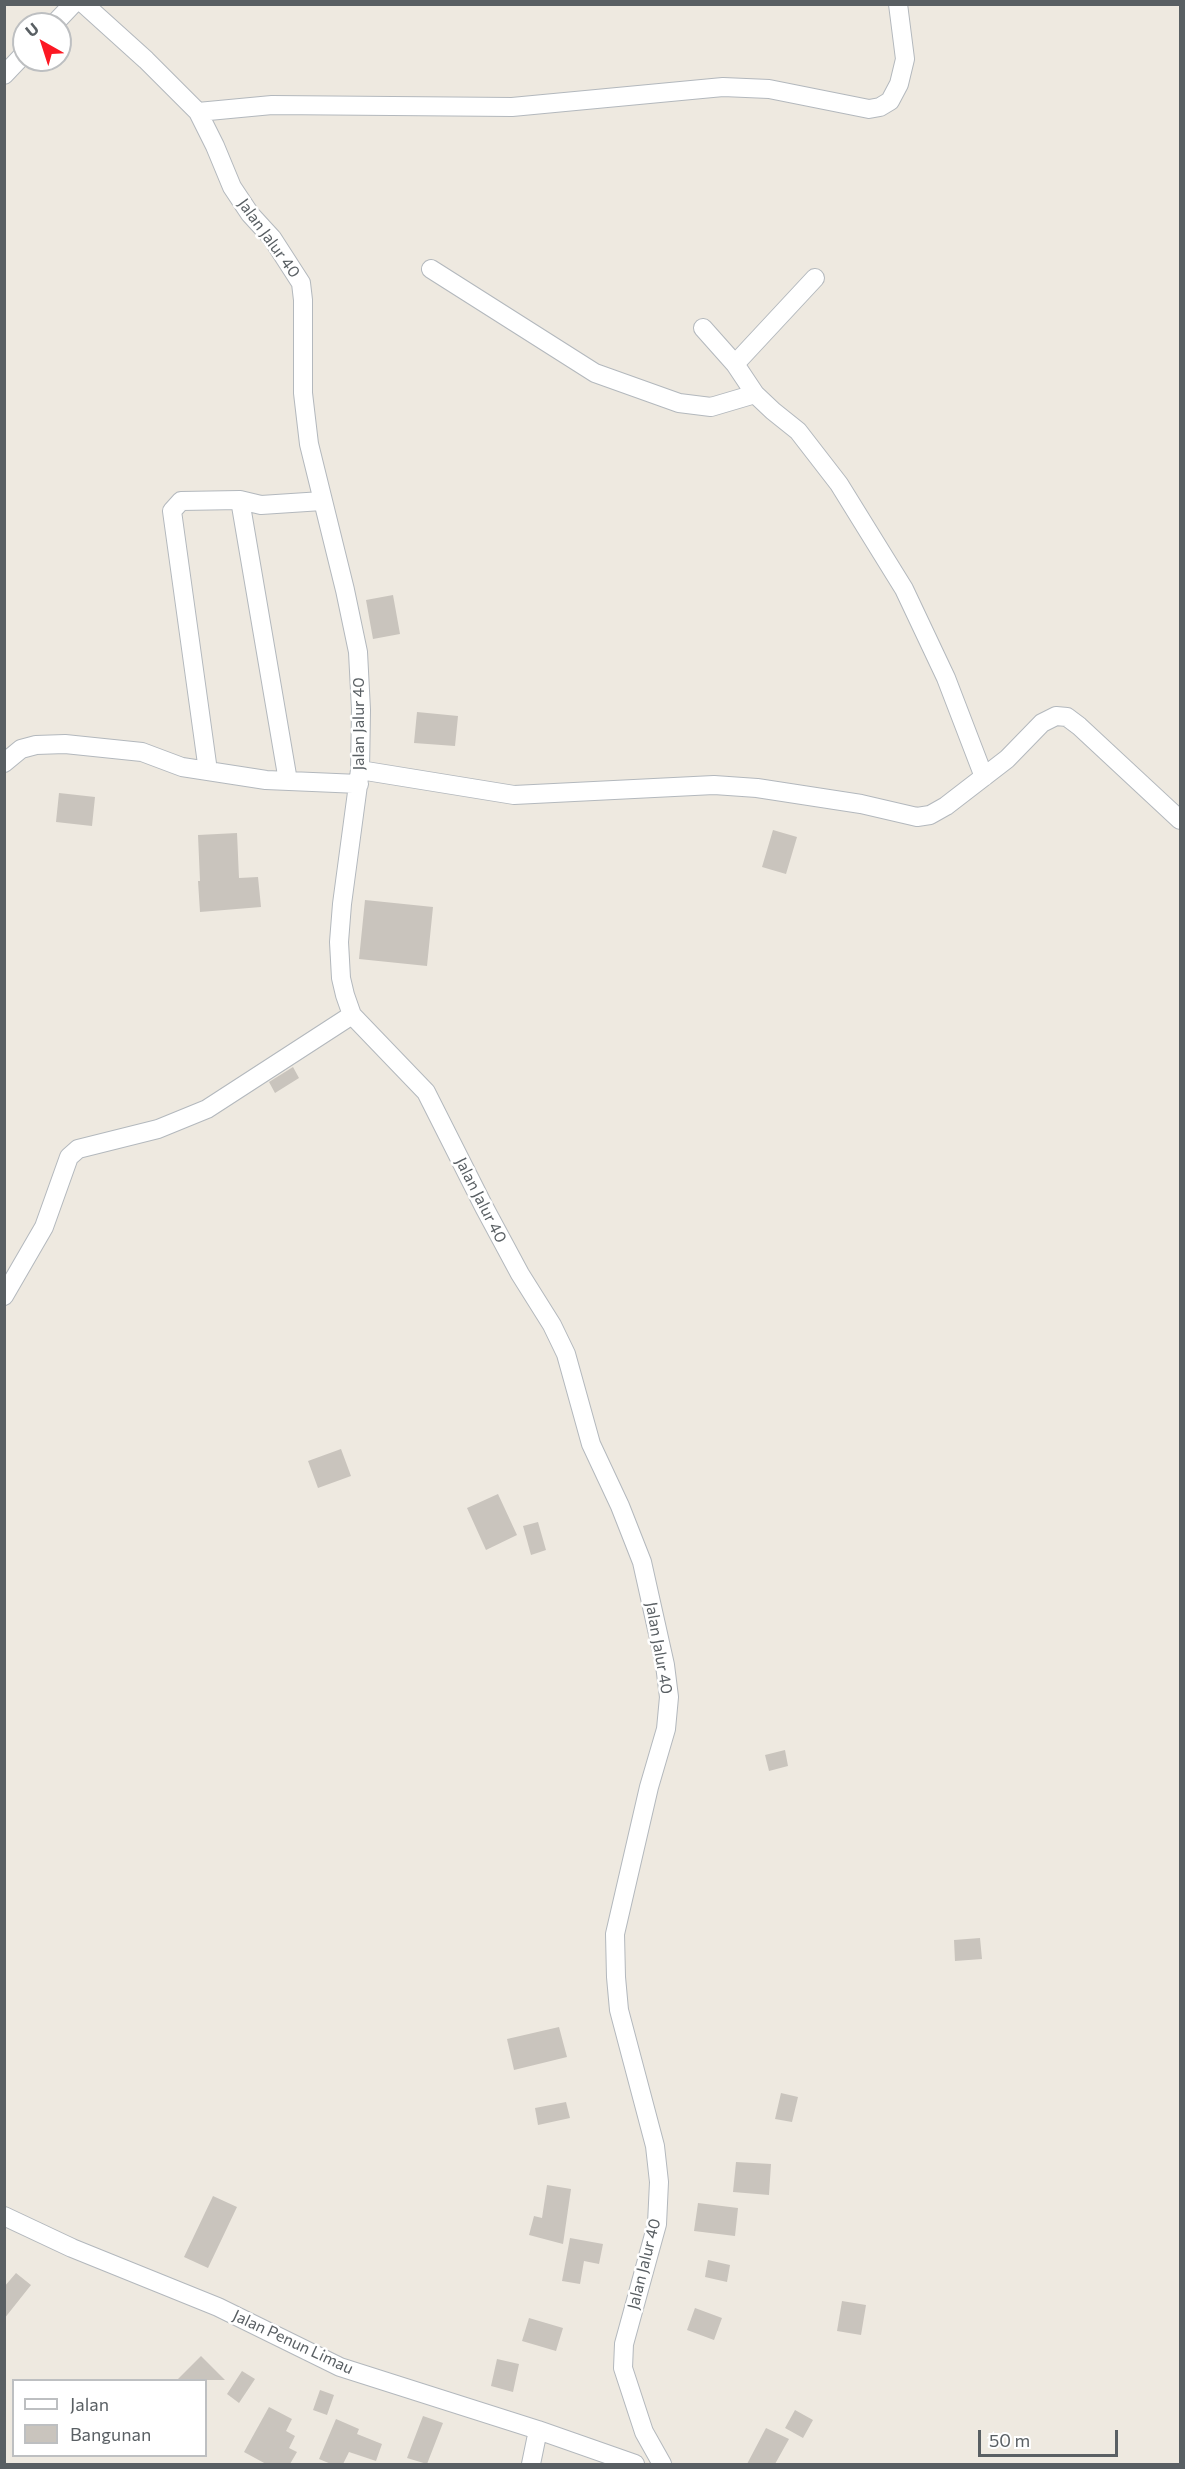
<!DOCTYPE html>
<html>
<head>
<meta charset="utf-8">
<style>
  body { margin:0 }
  #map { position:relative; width:1185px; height:2469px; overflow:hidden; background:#eee9e0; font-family:Commissioner,sans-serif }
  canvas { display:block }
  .frame { position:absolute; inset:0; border:6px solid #595f63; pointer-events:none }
  .legend { position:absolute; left:12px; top:2379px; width:195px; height:78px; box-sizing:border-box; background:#fff; border:2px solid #bdbfc1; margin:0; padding:8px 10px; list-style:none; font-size:18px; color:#595f63 }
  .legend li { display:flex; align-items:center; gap:12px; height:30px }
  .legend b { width:30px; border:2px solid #bdbfc1 }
  .north { position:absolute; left:12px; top:12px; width:60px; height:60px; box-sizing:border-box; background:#fff; border:2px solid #bdbfc1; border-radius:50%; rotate:321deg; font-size:16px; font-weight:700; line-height:24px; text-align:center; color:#595f63 }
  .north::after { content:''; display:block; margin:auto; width:21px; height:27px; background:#fc1823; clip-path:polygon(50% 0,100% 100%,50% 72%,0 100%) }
  .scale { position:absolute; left:978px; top:2430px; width:140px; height:27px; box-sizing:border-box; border:3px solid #595f63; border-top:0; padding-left:8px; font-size:18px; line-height:21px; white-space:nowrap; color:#595f63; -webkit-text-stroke:4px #fff; paint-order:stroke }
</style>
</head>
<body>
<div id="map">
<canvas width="1185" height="2469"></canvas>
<div class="frame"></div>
<ul class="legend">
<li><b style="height:8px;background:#fff"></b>Jalan</li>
<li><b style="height:16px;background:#c9c4bd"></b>Bangunan</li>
</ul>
<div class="north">U</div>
<div class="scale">50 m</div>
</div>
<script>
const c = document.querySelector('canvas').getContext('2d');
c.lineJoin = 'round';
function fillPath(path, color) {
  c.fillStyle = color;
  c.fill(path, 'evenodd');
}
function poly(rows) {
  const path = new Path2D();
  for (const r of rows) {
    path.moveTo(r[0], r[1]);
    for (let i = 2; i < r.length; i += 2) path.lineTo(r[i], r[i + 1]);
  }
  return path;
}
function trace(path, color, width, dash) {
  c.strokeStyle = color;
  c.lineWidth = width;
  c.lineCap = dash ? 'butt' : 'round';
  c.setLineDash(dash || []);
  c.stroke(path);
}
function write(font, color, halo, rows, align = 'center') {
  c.font = font + ' Commissioner,sans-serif';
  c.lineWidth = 5;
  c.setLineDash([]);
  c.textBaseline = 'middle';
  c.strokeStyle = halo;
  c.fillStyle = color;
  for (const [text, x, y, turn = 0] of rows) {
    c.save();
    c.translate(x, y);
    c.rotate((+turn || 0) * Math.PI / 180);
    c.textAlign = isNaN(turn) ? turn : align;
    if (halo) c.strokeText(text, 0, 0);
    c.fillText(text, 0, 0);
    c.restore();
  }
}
fillPath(poly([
  [393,595,400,634,373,639,366,600],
  [417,712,458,716,455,746,414,743],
  [59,793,95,797,92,826,56,822],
  [773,830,797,837,786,874,762,867],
  [237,833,239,878,258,877,261,907,200,912,198,881,200,881,198,835],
  [365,900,433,907,427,966,359,959],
  [293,1067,299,1078,275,1093,269,1082],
  [341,1449,351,1476,318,1488,308,1461],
  [498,1494,517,1535,486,1550,467,1508],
  [538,1522,546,1550,531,1555,523,1526],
  [785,1750,788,1766,769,1771,765,1755],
  [980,1938,982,1959,955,1961,954,1940],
  [559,2027,567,2057,514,2070,507,2039],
  [781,2093,798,2097,792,2122,775,2119],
  [566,2102,570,2118,538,2125,535,2108],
  [736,2162,771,2164,769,2195,733,2192],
  [547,2185,571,2189,563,2244,529,2235,534,2216,542,2218],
  [213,2196,237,2207,208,2268,184,2257],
  [698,2203,738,2208,735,2236,694,2231],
  [570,2238,603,2244,599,2264,584,2261,580,2284,562,2281],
  [708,2260,730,2265,727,2282,705,2277],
  [16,2273,31,2285,4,2319,4,2287],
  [842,2301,866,2305,861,2335,837,2331],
  [695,2308,722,2318,714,2340,687,2330],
  [529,2318,563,2328,556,2351,522,2341],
  [201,2356,225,2380,177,2380],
  [497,2359,519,2364,513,2392,491,2386],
  [242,2371,255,2379,239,2403,227,2394],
  [320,2390,334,2395,327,2415,313,2410],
  [269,2407,292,2419,286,2431,295,2436,289,2448,297,2452,290,2464,266,2464,244,2452],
  [795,2410,813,2420,803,2438,785,2428],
  [423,2416,443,2423,427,2464,407,2458],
  [336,2419,359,2429,357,2434,382,2444,376,2461,349,2452,343,2464,331,2464,319,2459],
  [766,2428,789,2439,775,2464,747,2464]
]), '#c9c4bd');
const minor = poly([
  [84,4,146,60,198,112,215,146,232,187,250,214,272,238,301,283,303,300,303,393,309,444,345,590,358,652,361,710,360,770,342,904,339,942,341,978,345,995,352,1015,426,1092,484,1207,520,1274,552,1325,566,1354,591,1444,620,1506,642,1562,665,1665,669,1697,666,1729,649,1787,615,1934,616,1977,619,2010,655,2146,659,2182,657,2224,624,2344,623,2368,644,2432,662,2464],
  [54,24,73,4],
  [4,75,24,54],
  [198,112,272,105,512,107,723,87,769,89,869,109,880,107,890,101,899,84,905,59,898,4],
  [431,269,595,373,679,403,711,407,755,394,773,411,798,431,839,484,904,589,946,678,984,777],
  [703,328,735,364,755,394],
  [735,364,815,278],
  [240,500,288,781],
  [4,763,21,749,36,745,65,744,142,752,182,767,266,780,359,784],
  [360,770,514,795,714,785,757,788,861,804,917,817,930,815,946,806,1007,759,1042,723,1056,716,1067,717,1079,726,1180,820],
  [208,771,172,511,181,501,240,500,261,505,322,501],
  [4,1296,44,1227,69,1157,78,1149,158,1129,207,1109,352,1015],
  [4,2216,72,2248,218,2307,340,2367,538,2430,635,2464],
  [531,2464,538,2430]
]);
trace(minor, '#b3b8bd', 20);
trace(minor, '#fff', 18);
write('16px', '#595f63', '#fff', [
  ["Jalan Jalur 40",269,238,54],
  ["Jalan Jalur 40",359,724,-90],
  ["Jalan Jalur 40",481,1200,63],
  ["Jalan Jalur 40",659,1648,80],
  ["Jalan Jalur 40",644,2264,-76],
  ["Jalan Penun Limau",293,2342,25]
]);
</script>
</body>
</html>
